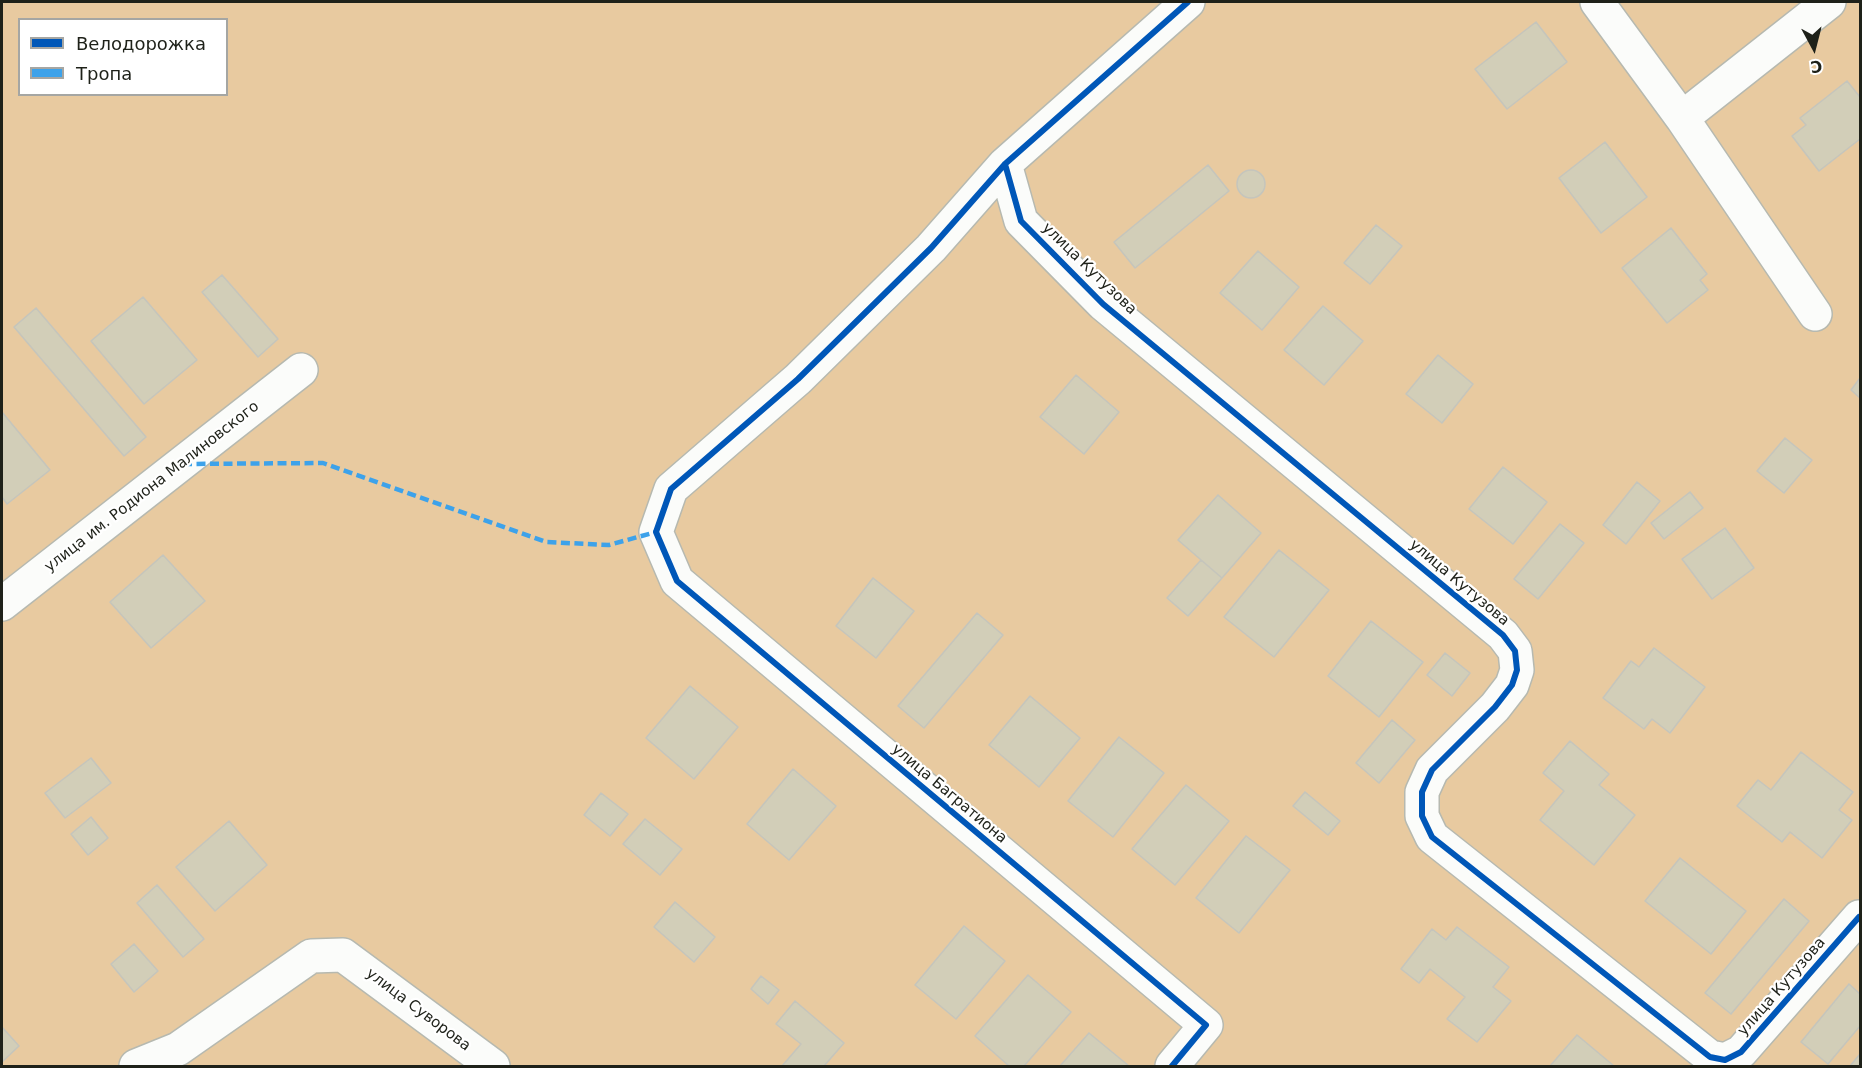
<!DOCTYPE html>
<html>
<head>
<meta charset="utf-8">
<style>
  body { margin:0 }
  #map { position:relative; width:1862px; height:1068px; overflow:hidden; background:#e5e8dd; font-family:"DejaVu Sans",sans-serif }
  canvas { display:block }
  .frame { position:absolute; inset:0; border:3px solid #1e2119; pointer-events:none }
  .legend { position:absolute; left:18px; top:18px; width:210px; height:78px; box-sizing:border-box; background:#fff; border:2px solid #a5a6a3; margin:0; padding:8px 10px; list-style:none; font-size:18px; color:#1e2119 }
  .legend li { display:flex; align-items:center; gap:12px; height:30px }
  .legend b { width:30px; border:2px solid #a5a6a3 }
  .north { position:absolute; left:1784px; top:18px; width:60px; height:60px; -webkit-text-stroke:4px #fff; paint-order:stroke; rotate:173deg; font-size:16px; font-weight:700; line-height:24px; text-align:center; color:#1e2119 }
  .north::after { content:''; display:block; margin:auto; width:21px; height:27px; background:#1e2119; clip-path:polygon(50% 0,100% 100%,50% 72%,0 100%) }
</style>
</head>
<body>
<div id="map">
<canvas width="1862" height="1068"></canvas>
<div class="frame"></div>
<ul class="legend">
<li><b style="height:8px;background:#0057b8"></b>Велодорожка</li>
<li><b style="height:8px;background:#3da2ea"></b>Тропа</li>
</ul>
<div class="north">С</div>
</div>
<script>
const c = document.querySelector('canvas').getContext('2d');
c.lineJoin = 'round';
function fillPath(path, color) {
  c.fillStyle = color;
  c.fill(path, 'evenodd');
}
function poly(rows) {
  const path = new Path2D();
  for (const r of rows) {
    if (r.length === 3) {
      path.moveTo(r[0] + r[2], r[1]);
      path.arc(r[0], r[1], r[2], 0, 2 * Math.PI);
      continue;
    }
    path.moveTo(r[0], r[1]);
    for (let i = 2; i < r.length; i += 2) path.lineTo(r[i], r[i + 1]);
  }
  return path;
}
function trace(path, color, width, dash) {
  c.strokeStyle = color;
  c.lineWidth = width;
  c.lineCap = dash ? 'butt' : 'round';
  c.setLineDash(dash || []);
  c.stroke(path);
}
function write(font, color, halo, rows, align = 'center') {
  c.font = font + ' "DejaVu Sans",sans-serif';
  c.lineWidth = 4.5;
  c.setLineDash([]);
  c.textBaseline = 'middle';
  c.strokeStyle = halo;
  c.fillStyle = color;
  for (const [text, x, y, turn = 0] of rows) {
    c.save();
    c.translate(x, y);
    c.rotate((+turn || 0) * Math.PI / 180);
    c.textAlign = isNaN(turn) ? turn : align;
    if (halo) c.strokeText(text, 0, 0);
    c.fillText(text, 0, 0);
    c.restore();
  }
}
fillPath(poly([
  [2,2,1860,2,1860,1066,2,1066],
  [20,20,226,20,226,94,20,94]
]), '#e8caa0');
const building = poly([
  [1536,22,1567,62,1507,109,1475,69,1536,22],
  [1847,81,1860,97,1860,139,1819,171,1792,136,1806,125,1800,118,1847,81],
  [1605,142,1647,197,1601,233,1559,178,1605,142],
  [1208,165,1229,191,1135,268,1114,242,1208,165],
  [1251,184,14],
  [1376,225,1402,246,1370,284,1344,263,1376,225],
  [1671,228,1707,274,1700,280,1708,290,1667,323,1622,268,1671,228],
  [1258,251,1299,287,1262,330,1220,293,1258,251],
  [222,275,278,339,258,357,202,292,222,275],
  [143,297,197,360,144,404,91,341,143,297],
  [1323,306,1363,341,1324,385,1284,350,1323,306],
  [36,308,146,437,124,456,14,327,36,308],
  [1438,355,1473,384,1442,423,1406,394,1438,355],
  [1076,375,1119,412,1084,454,1040,417,1076,375],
  [1860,378,1860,398,1851,390,1860,378],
  [2,412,50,470,7,504,2,497,2,412],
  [1785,438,1812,460,1784,493,1757,471,1785,438],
  [1503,467,1547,502,1513,544,1469,509,1503,467],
  [1637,482,1660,501,1626,544,1603,525,1637,482],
  [1690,492,1703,508,1664,539,1651,523,1690,492],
  [1218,495,1261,533,1222,578,1178,540,1218,495],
  [1560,524,1584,543,1538,599,1514,579,1560,524],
  [1725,528,1754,568,1712,599,1682,559,1725,528],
  [1279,550,1329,590,1274,657,1224,617,1279,550],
  [163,555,205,601,151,648,110,602,163,555],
  [1201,560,1222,578,1188,616,1167,598,1201,560],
  [873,578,914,611,876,658,836,626,873,578],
  [977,613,1003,635,924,728,898,706,977,613],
  [1371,621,1423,662,1379,717,1328,676,1371,621],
  [1654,648,1705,687,1670,733,1652,719,1644,729,1603,698,1631,661,1639,667,1654,648],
  [1445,653,1470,673,1452,696,1427,675,1445,653],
  [690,686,738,727,694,779,646,738,690,686],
  [1030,696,1080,738,1039,787,989,745,1030,696],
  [1392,720,1415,740,1379,783,1356,763,1392,720],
  [1119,737,1164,773,1113,837,1068,801,1119,737],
  [1570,741,1609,774,1599,785,1635,815,1594,865,1540,820,1564,791,1543,773,1570,741],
  [1801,752,1853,792,1839,810,1852,820,1822,858,1790,832,1782,842,1737,806,1758,780,1771,790,1801,752],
  [91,758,111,783,65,818,45,793,91,758],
  [793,769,836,806,789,860,747,824,793,769],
  [1186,785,1229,821,1175,885,1132,849,1186,785],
  [1305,792,1340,821,1328,835,1293,806,1305,792],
  [601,793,628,814,610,836,584,815,601,793],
  [91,817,108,838,88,855,71,834,91,817],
  [645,819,682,849,660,875,623,844,645,819],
  [229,821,267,865,215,911,176,867,229,821],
  [1246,836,1290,870,1239,933,1196,898,1246,836],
  [1680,858,1746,911,1711,954,1645,901,1680,858],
  [157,885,204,939,183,957,137,903,157,885],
  [1784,899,1809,921,1731,1014,1705,993,1784,899],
  [675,902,715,937,694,962,654,927,675,902],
  [964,926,1005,961,956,1019,915,985,964,926],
  [1457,927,1509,967,1493,987,1511,1001,1477,1042,1447,1019,1465,997,1430,969,1419,983,1401,969,1432,929,1446,940,1457,927],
  [134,944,158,971,134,992,111,964,134,944],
  [1028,975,1071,1012,1024,1066,1009,1066,975,1036,1028,975],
  [761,976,779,990,768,1004,751,989,761,976],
  [1849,984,1860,994,1860,1026,1828,1064,1801,1042,1849,984],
  [795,1001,844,1043,824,1066,782,1066,801,1044,776,1024,795,1001],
  [2,1027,19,1046,2,1062,2,1027],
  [1089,1033,1129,1066,1060,1066,1089,1033],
  [1577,1035,1614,1066,1550,1066,1577,1035],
  [1860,1054,1860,1066,1850,1066,1860,1054]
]);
fillPath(building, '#d2ceb8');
trace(building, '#c5c5bc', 1.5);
const street = poly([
  [1597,2,1682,118,1815,314],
  [1682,118,1829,2],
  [1005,164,1021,221,1103,304,1503,635,1515,651,1517,670,1512,685,1495,707,1432,770,1422,792,1422,816,1432,837,1710,1057,1725,1060,1741,1052,1859,917,1860,919],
  [2,604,301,370],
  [136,1066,178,1049,311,956,343,955,493,1066],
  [1172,1066,1206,1025,677,581,656,532,671,489,798,379,931,248,1005,164,1188,2]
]);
trace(street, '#b6b9b0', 36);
trace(street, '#fbfcfa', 33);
trace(poly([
  [183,464,323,463,546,542,609,545,656,532]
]), '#3da2ea', 4.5, [9, 4.5]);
trace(poly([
  [1005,164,1021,221,1103,304,1503,635,1515,651,1517,670,1512,685,1495,707,1432,770,1422,792,1422,816,1432,837,1710,1057,1725,1060,1741,1052,1859,917,1860,919],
  [1172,1066,1206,1025,677,581,656,532,671,489,798,379,931,248,1005,164,1188,2]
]), '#0057b8', 6);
write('15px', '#1e2119', '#fff', [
  ["улица Кутузова",1089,269,44],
  ["улица им. Родиона Малиновского",152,487,-38],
  ["улица Кутузова",1459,583,40],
  ["улица Багратиона",949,794,40],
  ["улица Кутузова",1782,987,-49],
  ["улица Суворова",418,1010,37]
]);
</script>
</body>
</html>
